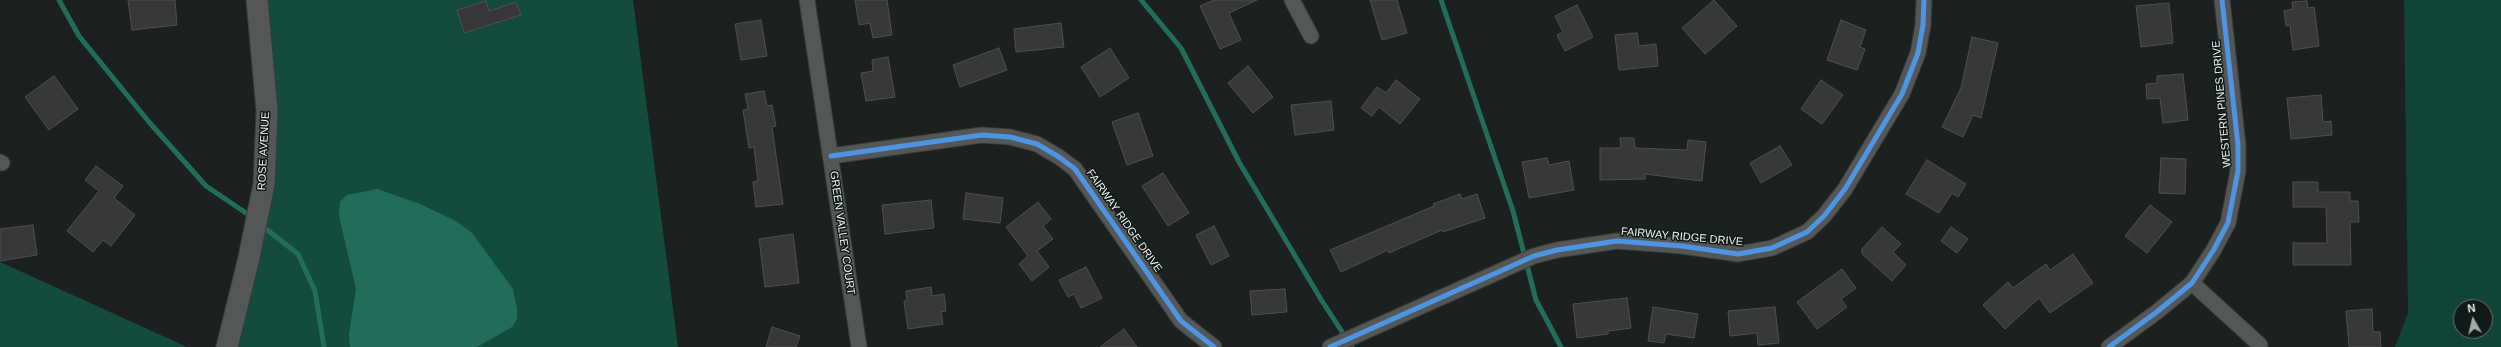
<!DOCTYPE html>
<html>
<head>
<meta charset="utf-8">
<style>
  body { margin:0 }
  #map { position:relative; width:2501px; height:347px; overflow:hidden; background:#1c211f; font-family:Arial,sans-serif }
  canvas { display:block }
  .north { position:absolute; left:2453px; top:299px; width:40px; height:40px; box-sizing:border-box; background:#111a17; border:1px solid #69716f; border-radius:50%; rotate:352deg; font-size:11px; font-weight:700; line-height:16px; text-align:center; color:#eef4f2 }
  .north::after { content:''; display:block; margin:auto; width:14px; height:18px; background:#a4aaa8; clip-path:polygon(50% 0,100% 100%,50% 72%,0 100%) }
</style>
</head>
<body>
<div id="map">
<canvas width="2501" height="347"></canvas>
<div class="north">N</div>
</div>
<script>
const c = document.querySelector('canvas').getContext('2d');
c.lineJoin = 'round';
function fillPath(path, color) {
  c.fillStyle = color;
  c.fill(path, 'evenodd');
}
function poly(rows) {
  const path = new Path2D();
  for (const r of rows) {
    path.moveTo(r[0], r[1]);
    for (let i = 2; i < r.length; i += 2) path.lineTo(r[i], r[i + 1]);
  }
  return path;
}
function trace(path, color, width, dash) {
  c.strokeStyle = color;
  c.lineWidth = width;
  c.lineCap = dash ? 'butt' : 'round';
  c.setLineDash(dash || []);
  c.stroke(path);
}
function write(font, color, halo, rows, align = 'center') {
  c.font = font + ' Arial,sans-serif';
  c.lineWidth = 3;
  c.setLineDash([]);
  c.textBaseline = 'middle';
  c.strokeStyle = halo;
  c.fillStyle = color;
  for (const [text, x, y, turn = 0] of rows) {
    c.save();
    c.translate(x, y);
    c.rotate((+turn || 0) * Math.PI / 180);
    c.textAlign = isNaN(turn) ? turn : align;
    if (halo) c.strokeText(text, 0, 0);
    c.fillText(text, 0, 0);
    c.restore();
  }
}
fillPath(poly([
  [2404,0,2501,0,2501,347,2395,347,2408,313],
  [2461,307,2485,307,2485,331,2461,331]
]), '#0f4437');
fillPath(poly([
  [257,0,633,0,678,347,227,347,264,184],
  [0,262,187,347,0,347]
]), '#134b3d');
fillPath(poly([
  [377,189,420,204,456,221,472,233,513,289,517,309,517,319,512,327,477,347,350,347,349,334,356,289,339,216,340,202,347,195]
]), '#216d5a');
trace(poly([
  [59,0,79,36,149,122,206,186,252,217],
  [1141,0,1181,48,1239,162,1322,301,1352,347],
  [1441,0,1513,211,1536,300,1561,347],
  [261,225,298,254,315,291,324,347]
]), '#216d5a', 5);
const building = poly([
  [128,0,175,0,177,25,132,30,128,0],
  [855,0,887,0,892,35,873,38,870,23,859,25,855,0],
  [1214,0,1257,0,1229,13,1241,40,1220,49,1200,6,1214,0],
  [1370,0,1397,0,1407,33,1382,40,1370,0],
  [1714,0,1737,26,1705,54,1682,28,1714,0],
  [486,1,489,11,516,2,521,15,464,33,457,10,486,1],
  [2307,1,2308,8,2314,7,2319,46,2293,50,2290,25,2286,26,2284,11,2293,9,2292,2,2307,1],
  [2169,3,2173,43,2141,47,2136,6,2169,3],
  [1577,5,1593,37,1565,51,1557,35,1563,32,1555,16,1577,5],
  [761,20,767,56,741,60,735,24,761,20],
  [1841,20,1866,30,1860,47,1865,49,1857,70,1827,60,1841,20],
  [1061,23,1064,47,1016,52,1014,29,1061,23],
  [1637,33,1639,46,1656,44,1658,66,1619,70,1615,35,1637,33],
  [1972,37,1998,43,1981,118,1973,115,1963,137,1942,127,1961,88,1972,37],
  [999,48,1007,70,960,87,953,65,999,48],
  [1110,48,1129,78,1100,97,1081,67,1110,48],
  [888,57,895,97,866,101,861,73,873,71,872,60,888,57],
  [1248,66,1273,97,1253,113,1228,83,1248,66],
  [2183,74,2188,120,2163,123,2160,98,2147,99,2146,84,2157,83,2157,76,2183,74],
  [54,76,78,109,49,130,25,97,54,76],
  [1396,80,1420,99,1400,124,1379,107,1372,116,1361,108,1377,87,1386,93,1396,80],
  [1821,80,1843,95,1822,124,1801,109,1821,80],
  [764,91,767,106,772,105,776,126,772,127,783,204,756,207,753,182,758,181,754,147,749,148,743,110,748,109,745,94,764,91],
  [2321,95,2323,122,2331,121,2332,135,2291,139,2287,98,2321,95],
  [1331,101,1334,130,1295,135,1291,105,1331,101],
  [1138,113,1153,156,1127,165,1112,122,1138,113],
  [1620,138,1634,138,1635,148,1687,150,1688,140,1706,142,1702,181,1645,174,1645,179,1600,180,1600,148,1621,148,1620,138],
  [1780,146,1792,165,1761,183,1750,163,1780,146],
  [1547,158,1549,165,1569,161,1574,190,1529,198,1522,162,1547,158],
  [2161,158,2186,159,2185,194,2159,193,2161,158],
  [1927,160,1966,184,1958,197,1952,193,1939,213,1906,194,1927,160],
  [96,166,123,186,114,198,135,215,111,246,103,240,93,252,67,231,99,191,85,180,96,166],
  [1163,173,1189,213,1168,226,1142,186,1163,173],
  [2293,182,2318,182,2318,192,2350,192,2350,201,2358,201,2359,222,2350,222,2351,265,2293,265,2293,243,2327,243,2326,207,2293,207,2293,182],
  [966,193,1003,198,1000,223,963,219,966,193],
  [1460,194,1462,199,1477,194,1485,218,1443,232,1442,230,1389,253,1388,250,1341,272,1330,250,1434,206,1433,204,1460,194],
  [931,200,934,228,885,234,882,205,931,200],
  [1038,202,1051,219,1043,226,1053,239,1037,251,1049,267,1032,281,1019,264,1028,256,1006,227,1038,202],
  [2150,205,2172,222,2147,253,2125,236,2150,205],
  [33,225,37,255,0,261,0,229,33,225],
  [1214,226,1229,256,1211,265,1196,235,1214,226],
  [1882,227,1901,244,1893,252,1906,265,1892,281,1862,254,1862,249,1882,227],
  [1951,227,1968,239,1957,253,1941,241,1951,227],
  [793,234,799,283,765,287,759,239,793,234],
  [2073,254,2093,283,2050,313,2039,298,2005,329,1983,305,2008,282,2013,288,2046,264,2050,270,2073,254],
  [1086,267,1102,298,1081,308,1074,294,1068,297,1059,280,1086,267],
  [1842,269,1856,288,1841,299,1847,307,1817,329,1797,302,1842,269],
  [931,287,932,296,944,294,946,311,941,312,943,324,908,329,904,301,907,301,906,291,931,287],
  [1285,289,1287,312,1252,315,1250,291,1285,289],
  [1627,298,1631,328,1608,331,1608,334,1577,338,1573,304,1627,298],
  [1653,307,1698,314,1694,338,1666,334,1664,343,1648,341,1653,307],
  [1775,307,1779,343,1758,345,1757,333,1730,336,1728,311,1775,307],
  [2372,309,2373,332,2380,332,2381,347,2349,347,2346,311,2372,309],
  [772,327,800,336,796,347,766,347,772,327],
  [1124,329,1137,347,1100,347,1124,329]
]);
fillPath(building, '#383838');
trace(building, '#4f4f4f', 1);
const street = poly([
  [807,0,859,347],
  [1292,0,1311,36],
  [831,156,982,135,1010,137,1037,144,1059,157,1075,169,1181,321,1214,347],
  [0,162,2,163],
  [2192,283,2260,345],
  [1330,347,1534,256,1557,250,1617,241,1682,246,1738,254,1772,248,1807,232,1824,216,1845,189,1902,94,1918,53,1923,25,1924,0],
  [2109,347,2158,311,2192,283,2213,251,2228,223,2238,171,2238,145,2222,0]
]);
const secondary = poly([
  [227,347,248,262,264,184,267,111,257,0]
]);
trace(street, '#383c3b', 17);
trace(secondary, '#383c3b', 23);
trace(street, '#545756', 15);
trace(secondary, '#545756', 21);
trace(poly([
  [831,156,982,135,1010,137,1037,144,1059,157,1075,169,1181,321,1214,347],
  [1330,347,1534,256,1557,250,1617,241,1682,246,1738,254,1772,248,1807,232,1824,216,1845,189,1902,94,1918,53,1923,25,1924,0],
  [2109,347,2158,311,2192,283,2213,251,2228,223,2238,171,2238,145,2222,0]
]), '#4d94e3', 5);
write('11px', '#eef4f2', '#111a17', [
  ["WESTERN PINES DRIVE",2222,104,-95],
  ["ROSE AVENUE",264,151,-87],
  ["FAIRWAY RIDGE DRIVE",1124,221,55],
  ["GREEN VALLEY COURT",842,233,82],
  ["FAIRWAY RIDGE DRIVE",1682,237,5]
]);
</script>
</body>
</html>
